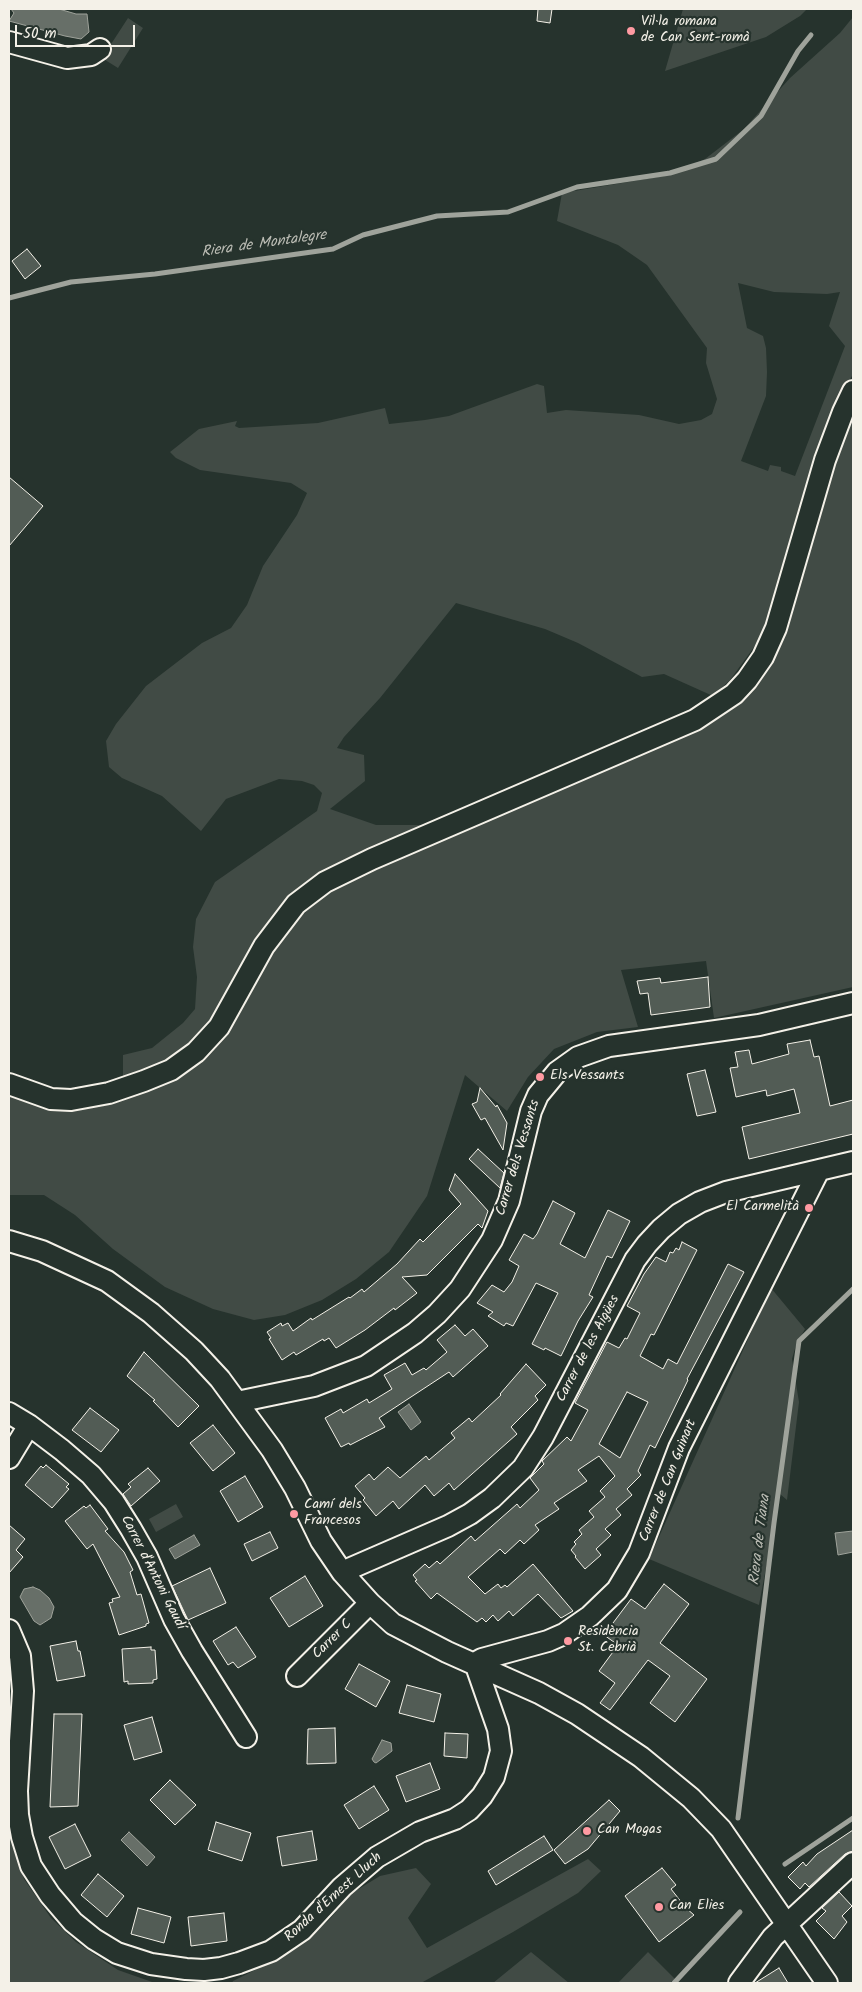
<!DOCTYPE html>
<html>
<head>
<meta charset="utf-8">
<style>
  body { margin:0 }
  #map { position:relative; width:862px; height:1992px; overflow:hidden; background:#26332d; font-family:Kalam,sans-serif }
  canvas { display:block }
  .frame { position:absolute; inset:0; border:10px solid #f4f1e8; pointer-events:none }
  .scale { position:absolute; left:15px; top:25px; width:120px; height:22px; box-sizing:border-box; border:2px solid #f4f1e8; border-top:0; padding-left:6px; font-size:15px; line-height:18px; white-space:nowrap; color:#f4f1e8; -webkit-text-stroke:4px #26332d; paint-order:stroke }
</style>
</head>
<body>
<div id="map">
<canvas width="862" height="1992"></canvas>
<div class="frame"></div>
<div class="scale">50 m</div>
</div>
<script>
const c = document.querySelector('canvas').getContext('2d');
c.lineJoin = 'round';
function fillPath(path, color) {
  c.fillStyle = color;
  c.fill(path, 'evenodd');
}
function poly(rows) {
  const path = new Path2D();
  for (const r of rows) {
    path.moveTo(r[0], r[1]);
    for (let i = 2; i < r.length; i += 2) path.lineTo(r[i], r[i + 1]);
  }
  return path;
}
function trace(path, color, width, dash) {
  c.strokeStyle = color;
  c.lineWidth = width;
  c.lineCap = dash ? 'butt' : 'round';
  c.setLineDash(dash || []);
  c.stroke(path);
}
function write(font, color, halo, rows, align = 'center') {
  c.font = font + ' Kalam,sans-serif';
  c.lineWidth = 4.5;
  c.setLineDash([]);
  c.textBaseline = 'middle';
  c.strokeStyle = halo;
  c.fillStyle = color;
  for (const [text, x, y, turn = 0] of rows) {
    c.save();
    c.translate(x, y);
    c.rotate((+turn || 0) * Math.PI / 180);
    c.textAlign = isNaN(turn) ? turn : align;
    if (halo) c.strokeText(text, 0, 0);
    c.fillText(text, 0, 0);
    c.restore();
  }
}
fillPath(poly([
  [683,9,807,9,800,16,766,37,665,71],
  [853,17,853,374,831,415,766,622,757,643,730,680,713,696,664,674,642,677,578,643,545,629,456,603,380,698,344,737,337,748,364,755,365,781,330,809,376,825,432,825,337,866,236,984,206,1026,187,1046,165,1061,123,1079,123,1055,152,1048,183,1023,195,1009,197,977,193,947,196,919,215,882,317,811,322,793,314,785,302,781,279,779,226,799,201,831,162,796,122,778,109,767,106,741,116,724,146,686,202,643,231,628,247,605,263,566,297,515,307,493,291,483,200,470,176,458,170,452,199,429,237,421,235,426,239,428,318,423,385,408,389,424,425,420,449,416,537,384,544,386,547,413,566,410,639,415,679,424,701,420,712,414,717,399,706,363,707,348,647,265,618,245,557,221,562,193,670,175,705,159,744,129,790,78,840,33],
  [738,283,774,292,827,294,840,292,829,326,845,346,795,476,781,471,781,467,770,465,768,471,741,461,766,396,767,372,766,348,763,336,747,328],
  [128,18,143,28,118,68,102,58],
  [853,412,853,923,852,924,853,930,853,987,714,1018,706,961,621,970,638,1027,597,1032,554,1049,528,1077,507,1111,465,1075,427,1196,389,1252,356,1279,322,1300,285,1315,254,1320,213,1309,165,1287,113,1249,75,1215,44,1195,9,1195,9,1093,46,1104,166,1079,300,914,324,894,346,880,630,758,766,669,782,641,839,449],
  [771,1288,805,1329,796,1345,792,1359,799,1402,787,1500,780,1494,759,1605,649,1559],
  [176,1504,183,1517,156,1532,149,1519],
  [9,1829,24,1879,51,1918,76,1942,118,1970,155,1983,9,1983],
  [588,1859,601,1871,578,1893,513,1932,421,1983,232,1983,233,1981,267,1964,303,1942,328,1921,352,1893,380,1876,416,1868,431,1884,408,1918,427,1948],
  [531,1952,569,1983,493,1983],
  [648,1952,675,1979,670,1983,618,1983]
]), '#414b45');
const water = poly([
  [11,9,59,9,76,14,87,14,89,32,81,39,65,36,9,21,14,13,11,9],
  [409,1404,421,1422,411,1430,398,1412,409,1404],
  [853,1531,853,1552,838,1555,835,1533,853,1531],
  [194,1535,200,1545,175,1559,169,1549,194,1535],
  [33,1587,40,1590,49,1598,54,1607,51,1618,40,1625,34,1621,20,1597,24,1589,33,1587],
  [382,1740,391,1743,392,1751,376,1763,374,1762,372,1759,382,1740],
  [129,1832,155,1857,147,1866,121,1840,129,1832]
]);
fillPath(water, '#676f68');
trace(water, '#9fa39b', 1);
trace(poly([
  [9,298,71,282,155,274,333,249,363,235,437,216,508,212,577,187,670,173,716,159,761,116,798,51,811,35],
  [738,1818,774,1523,799,1341,853,1289],
  [785,1864,853,1818],
  [674,1983,740,1912]
]), '#9fa39b', 5);
const building = poly([
  [538,9,552,9,550,23,537,21,538,9],
  [27,249,41,266,25,279,12,261,27,249],
  [9,477,43,506,9,546,9,477],
  [708,977,710,1007,651,1015,648,993,640,994,637,981,660,978,661,983,708,977],
  [810,1040,814,1057,819,1056,830,1106,853,1100,853,1134,749,1159,742,1127,800,1113,794,1089,767,1096,766,1090,736,1097,730,1068,738,1067,735,1052,749,1050,752,1064,789,1054,787,1044,810,1040],
  [705,1070,716,1112,697,1116,687,1074,705,1070],
  [480,1088,496,1107,497,1105,507,1123,503,1150,485,1118,481,1120,472,1104,477,1102,480,1088],
  [478,1149,504,1173,500,1188,469,1159,478,1149],
  [455,1174,488,1211,482,1228,478,1224,427,1275,402,1277,417,1293,395,1310,394,1308,365,1330,336,1348,329,1338,324,1341,323,1339,296,1355,294,1352,282,1360,269,1339,271,1338,267,1332,281,1323,282,1326,288,1323,293,1331,311,1318,312,1320,349,1297,350,1298,362,1289,364,1292,397,1264,420,1239,423,1242,461,1204,449,1190,455,1174],
  [553,1201,575,1213,560,1244,585,1258,608,1210,630,1221,612,1258,607,1256,589,1295,593,1297,578,1321,561,1356,545,1348,544,1350,532,1344,558,1293,536,1283,513,1326,506,1323,504,1326,488,1316,493,1312,477,1303,492,1285,504,1292,512,1282,519,1266,509,1260,524,1234,533,1239,537,1234,553,1201],
  [682,1242,697,1250,654,1335,651,1334,640,1356,663,1369,668,1359,677,1364,728,1264,744,1272,687,1379,688,1380,655,1448,650,1445,638,1471,641,1475,627,1489,632,1495,616,1509,621,1515,605,1529,611,1535,596,1549,601,1555,585,1569,575,1557,576,1556,571,1550,576,1544,574,1542,582,1534,579,1530,594,1517,589,1511,605,1497,600,1491,615,1476,599,1456,578,1470,587,1481,554,1503,559,1509,535,1525,539,1530,524,1544,520,1540,505,1554,500,1549,468,1577,485,1594,498,1584,501,1588,505,1585,507,1587,533,1564,573,1611,561,1618,538,1594,513,1616,509,1611,498,1621,493,1615,486,1622,482,1618,477,1622,437,1593,431,1599,415,1581,417,1580,413,1575,425,1564,429,1568,437,1561,440,1564,471,1536,475,1541,517,1504,520,1508,539,1490,530,1478,544,1464,542,1461,567,1437,571,1441,588,1410,575,1403,607,1342,619,1348,625,1338,627,1339,640,1313,627,1306,644,1274,656,1257,666,1262,670,1252,673,1253,676,1248,679,1250,682,1242],
  [627,1392,648,1402,620,1458,599,1444,627,1392],
  [455,1325,465,1336,473,1329,488,1346,453,1377,449,1372,379,1418,385,1427,350,1445,349,1443,341,1447,325,1418,341,1409,343,1413,367,1399,369,1403,392,1389,384,1375,405,1363,412,1375,424,1368,426,1370,447,1352,437,1340,455,1325],
  [144,1352,199,1406,178,1427,153,1401,155,1400,127,1376,144,1352],
  [526,1364,546,1385,535,1396,538,1400,511,1427,517,1434,454,1490,449,1483,434,1496,425,1485,399,1509,393,1501,376,1516,363,1500,365,1498,355,1486,369,1474,374,1480,388,1467,400,1478,426,1456,429,1460,455,1438,451,1433,469,1418,472,1422,501,1395,500,1394,526,1364],
  [90,1408,119,1430,101,1452,72,1430,90,1408],
  [213,1425,235,1453,213,1471,190,1443,213,1425],
  [46,1465,69,1484,66,1487,69,1489,52,1508,25,1485,41,1466,43,1468,46,1465],
  [148,1468,160,1481,131,1506,123,1494,131,1487,128,1484,148,1468],
  [245,1476,263,1507,238,1522,220,1491,245,1476],
  [90,1505,108,1529,105,1531,124,1552,133,1570,130,1572,137,1595,141,1594,149,1623,146,1624,146,1626,119,1635,109,1603,113,1602,112,1599,120,1597,93,1544,87,1549,65,1521,84,1506,86,1508,90,1505],
  [9,1525,25,1539,16,1550,23,1557,9,1573,9,1525],
  [270,1532,278,1548,252,1561,244,1544,270,1532],
  [210,1568,226,1603,188,1620,172,1586,210,1568],
  [305,1576,323,1606,289,1627,270,1598,305,1576],
  [664,1584,689,1604,660,1643,707,1679,675,1722,650,1703,670,1676,648,1660,610,1710,600,1703,615,1683,599,1671,618,1645,604,1635,631,1599,645,1609,664,1584],
  [236,1627,256,1657,238,1668,233,1662,228,1665,213,1641,236,1627],
  [76,1641,78,1651,80,1651,85,1676,57,1681,50,1646,76,1641],
  [151,1647,151,1650,155,1650,157,1679,153,1680,153,1683,128,1684,128,1681,124,1682,122,1649,151,1647],
  [359,1664,390,1681,376,1707,345,1689,359,1664],
  [407,1685,441,1694,434,1722,399,1713,407,1685],
  [54,1714,82,1714,78,1806,50,1807,54,1714],
  [152,1717,162,1752,134,1760,124,1725,152,1717],
  [335,1728,336,1763,307,1764,308,1729,335,1728],
  [445,1733,468,1734,467,1758,444,1756,445,1733],
  [430,1763,440,1789,406,1802,396,1776,430,1763],
  [170,1780,196,1805,175,1825,150,1800,170,1780],
  [374,1786,389,1810,359,1829,344,1805,374,1786],
  [609,1800,620,1811,588,1849,565,1864,554,1850,609,1800],
  [216,1822,251,1833,242,1861,208,1850,216,1822],
  [75,1824,91,1856,65,1869,49,1837,75,1824],
  [853,1830,853,1851,845,1854,809,1887,805,1883,800,1889,788,1877,803,1862,806,1866,817,1854,853,1830],
  [312,1831,317,1860,282,1866,277,1837,312,1831],
  [544,1836,553,1850,496,1885,488,1871,544,1836],
  [662,1868,676,1885,671,1889,686,1908,694,1915,659,1942,625,1896,662,1868],
  [98,1874,124,1896,107,1917,81,1895,98,1874],
  [839,1892,852,1906,842,1916,847,1922,834,1939,816,1921,826,1911,822,1908,839,1892],
  [138,1908,171,1917,164,1943,131,1934,138,1908],
  [224,1913,227,1941,191,1946,188,1917,224,1913],
  [779,1968,788,1983,755,1983,779,1968]
]);
fillPath(building, '#525c55');
trace(building, '#f4f1e8', 1);
const minor = poly([
  [9,42,67,58,91,55,100,49],
  [9,1084,51,1099,71,1100,109,1093,144,1081,171,1070,196,1052,219,1027,264,946,296,904,325,882,372,859,695,720,734,694,747,680,763,657,776,628,825,460,843,412,853,391],
  [9,1241,42,1251,107,1281,151,1313,194,1351,220,1379,272,1450,295,1488,321,1541,342,1572,370,1603,393,1624,447,1652,539,1693,577,1714,641,1757,691,1798,721,1829,827,1983],
  [237,1402,314,1386,366,1366,415,1333,437,1314,460,1289,492,1240,509,1201,531,1111,538,1095,557,1072,578,1057,609,1046,759,1025,853,1003],
  [9,1413,29,1425,62,1450,91,1475,114,1502,131,1529,147,1557,174,1619,192,1651,246,1737],
  [9,1458,29,1425],
  [342,1572,448,1526,470,1514,492,1498,523,1468,543,1437,635,1260,647,1244,661,1229,679,1214,700,1202,726,1192,853,1162],
  [9,1630,20,1656,23,1691,17,1791,18,1815,22,1837,31,1866,50,1895,73,1922,94,1939,117,1953,151,1964,186,1969,204,1970,221,1968,239,1963,271,1951,302,1930,342,1887,377,1857,420,1832,455,1819,469,1810,482,1796,494,1777,501,1751,498,1729,475,1663],
  [475,1663,482,1659,548,1641,564,1634,590,1616,617,1590,639,1553,679,1448,819,1170],
  [297,1676,370,1603],
  [739,1983,773,1937,853,1863]
]);
trace(minor, '#f4f1e8', 24);
trace(minor, '#26332d', 20);
for (const [x, y, r, color] of [
  [631,31,5,"#ff9aa2"],
  [540,1077,5,"#ff9aa2"],
  [809,1208,5,"#ff9aa2"],
  [294,1514,5,"#ff9aa2"],
  [568,1641,5,"#ff9aa2"],
  [587,1831,5,"#ff9aa2"],
  [659,1907,5,"#ff9aa2"]
]) {
  const dot = new Path2D();
  dot.arc(x, y, r, 0, 2 * Math.PI);
  c.fillStyle = color;
  c.fill(dot);
  trace(dot, '#26332d', 2);
}
write('14px', '#f4f1e8', '#26332d', [
  ["Vil·la romana",641,23],
  ["de Can Sent-romà",641,39],
  ["Els Vessants",550,1077],
  ["El Carmelità",799,1208,"right"],
  ["Camí dels",304,1506],
  ["Francesos",304,1522],
  ["Residència",578,1633],
  ["St. Cebrià",578,1649],
  ["Can Mogas",597,1831],
  ["Can Elies",669,1907]
], 'left');
write('14px', '#f4f1e8', '#26332d', [
  ["Carrer dels Vessants",519,1158,-73],
  ["Carrer de les Aigües",589,1349,-62],
  ["Carrer de Can Guinart",669,1481,-68],
  ["Carrer d'Antoni Gaudí",152,1573,63],
  ["Carrer C",333,1640,-45],
  ["Ronda d'Ernest Lluch",334,1898,-42]
]);
write('italic 15px', '#bcbdb5', '#26332d', [
  ["Riera de Montalegre",264,245,-8],
  ["Riera de Tiana",761,1540,-83]
]);
</script>
</body>
</html>
